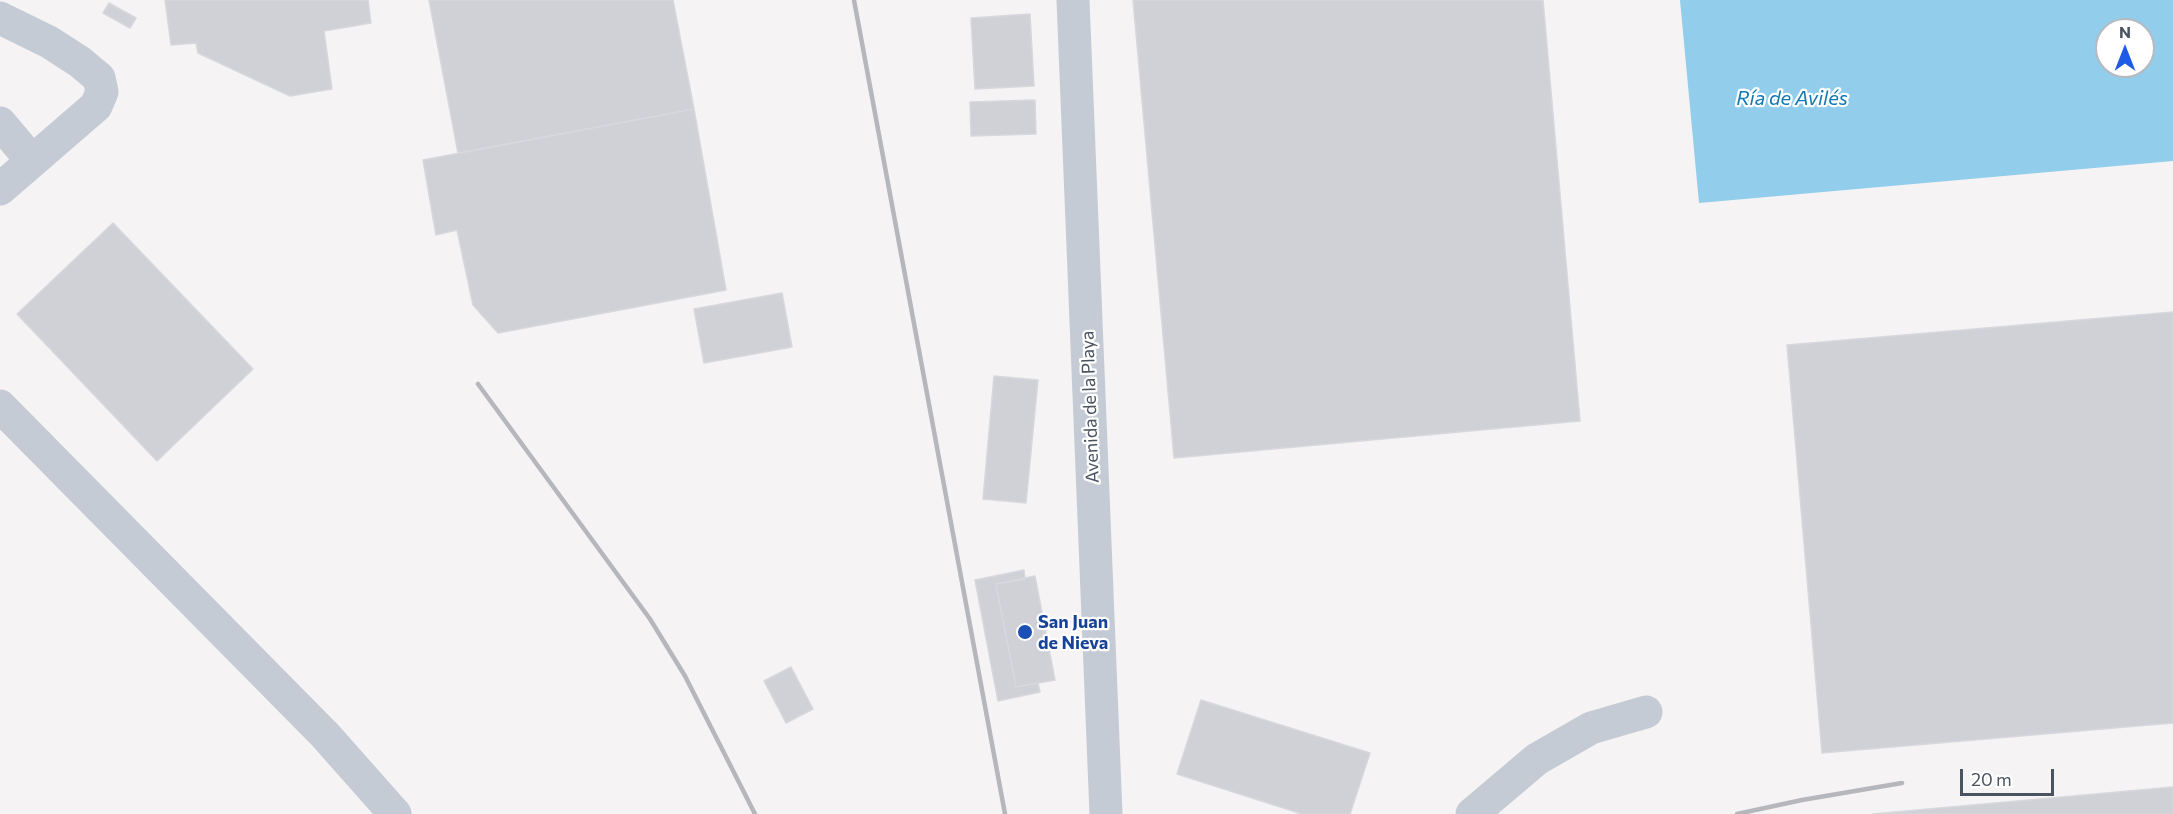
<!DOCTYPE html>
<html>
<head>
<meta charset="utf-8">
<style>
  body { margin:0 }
  #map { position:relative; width:2173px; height:814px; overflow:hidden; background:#f5f3f3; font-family:Commissioner,sans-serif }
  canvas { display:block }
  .north { position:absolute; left:2095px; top:18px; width:60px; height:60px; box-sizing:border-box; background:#fff; border:2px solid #b7babf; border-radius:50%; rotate:0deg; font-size:16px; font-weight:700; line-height:24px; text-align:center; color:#4a5360 }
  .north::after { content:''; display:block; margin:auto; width:21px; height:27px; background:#1e5ae3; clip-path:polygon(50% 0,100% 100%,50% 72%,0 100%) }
  .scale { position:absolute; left:1960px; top:769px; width:94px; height:27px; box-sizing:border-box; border:3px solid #4a5360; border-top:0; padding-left:8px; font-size:18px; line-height:21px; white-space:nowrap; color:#4a5360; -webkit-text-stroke:4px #fff; paint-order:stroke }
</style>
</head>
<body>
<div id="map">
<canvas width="2173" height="814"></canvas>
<div class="north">N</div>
<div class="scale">20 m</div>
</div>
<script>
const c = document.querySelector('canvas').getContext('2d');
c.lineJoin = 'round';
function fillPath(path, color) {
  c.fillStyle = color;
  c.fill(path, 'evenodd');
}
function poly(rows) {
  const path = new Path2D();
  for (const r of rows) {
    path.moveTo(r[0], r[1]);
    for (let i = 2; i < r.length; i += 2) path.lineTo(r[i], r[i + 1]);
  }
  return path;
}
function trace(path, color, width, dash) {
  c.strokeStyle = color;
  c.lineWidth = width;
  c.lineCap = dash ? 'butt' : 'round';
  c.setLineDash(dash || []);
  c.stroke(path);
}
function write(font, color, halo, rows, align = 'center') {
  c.font = font + ' Commissioner,sans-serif';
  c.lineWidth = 4.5;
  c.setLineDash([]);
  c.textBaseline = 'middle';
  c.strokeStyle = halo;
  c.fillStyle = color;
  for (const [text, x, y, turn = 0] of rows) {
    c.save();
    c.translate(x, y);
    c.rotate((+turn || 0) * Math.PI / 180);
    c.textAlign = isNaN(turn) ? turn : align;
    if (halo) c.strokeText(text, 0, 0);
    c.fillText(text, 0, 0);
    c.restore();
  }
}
fillPath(poly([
  [1680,0,2173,0,2173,161,1699,203],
  [2107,30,2143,30,2143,66,2107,66]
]), '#92cdec');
const building = poly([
  [165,0,368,0,371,23,324,31,332,89,290,96,198,53,196,43,171,45,165,0],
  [429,0,673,0,694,109,458,153,429,0],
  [1133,0,1543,0,1580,421,1174,458,1133,0],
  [109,3,136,18,130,28,103,13,109,3],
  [1030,14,1034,86,975,89,971,18,1030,14],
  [1035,100,1036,134,971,136,970,102,1035,100],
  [694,109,726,290,498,333,473,305,457,230,436,235,423,160,694,109],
  [113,223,253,369,157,461,17,314,113,223],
  [782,293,792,347,704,363,694,309,782,293],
  [2173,312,2173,723,1822,753,1787,345,2173,312],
  [994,376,1038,380,1026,503,983,499,994,376],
  [1024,570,1025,579,996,584,1016,687,1038,683,1040,692,998,701,975,580,1024,570],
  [1035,576,1055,680,1016,687,996,584,1035,576],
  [791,667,813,709,786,723,764,681,791,667],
  [1201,700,1370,753,1350,814,1302,814,1177,774,1201,700],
  [2173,787,2173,814,1873,814,2173,787]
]);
fillPath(building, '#cfd1d7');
trace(building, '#d7d8de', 1.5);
trace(poly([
  [1073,0,1106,814],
  [0,18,49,42,80,62,99,78,102,92,96,106,0,189],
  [0,123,32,161],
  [0,406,325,735,395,814],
  [1472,814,1537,759,1591,728,1646,712]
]), '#c4cbd4', 33);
trace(poly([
  [854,0,1005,814],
  [478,384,650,619,685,676,755,814],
  [1737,814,1802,800,1902,783]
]), '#b5b7bd', 4.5);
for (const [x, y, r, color] of [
  [1025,632,8,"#1a4fb4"]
]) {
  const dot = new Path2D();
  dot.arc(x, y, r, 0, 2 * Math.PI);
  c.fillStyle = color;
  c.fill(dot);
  trace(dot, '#fff', 2);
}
write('18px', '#4a5360', '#fff', [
  ["Avenida de la Playa",1090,407,-92]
]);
write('bold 18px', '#164399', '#fff', [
  ["San Juan",1038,622],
  ["de Nieva",1038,643]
], 'left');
write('italic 20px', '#0f78af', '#fff', [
  ["Ría de Avilés",1792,98]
]);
</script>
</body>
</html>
